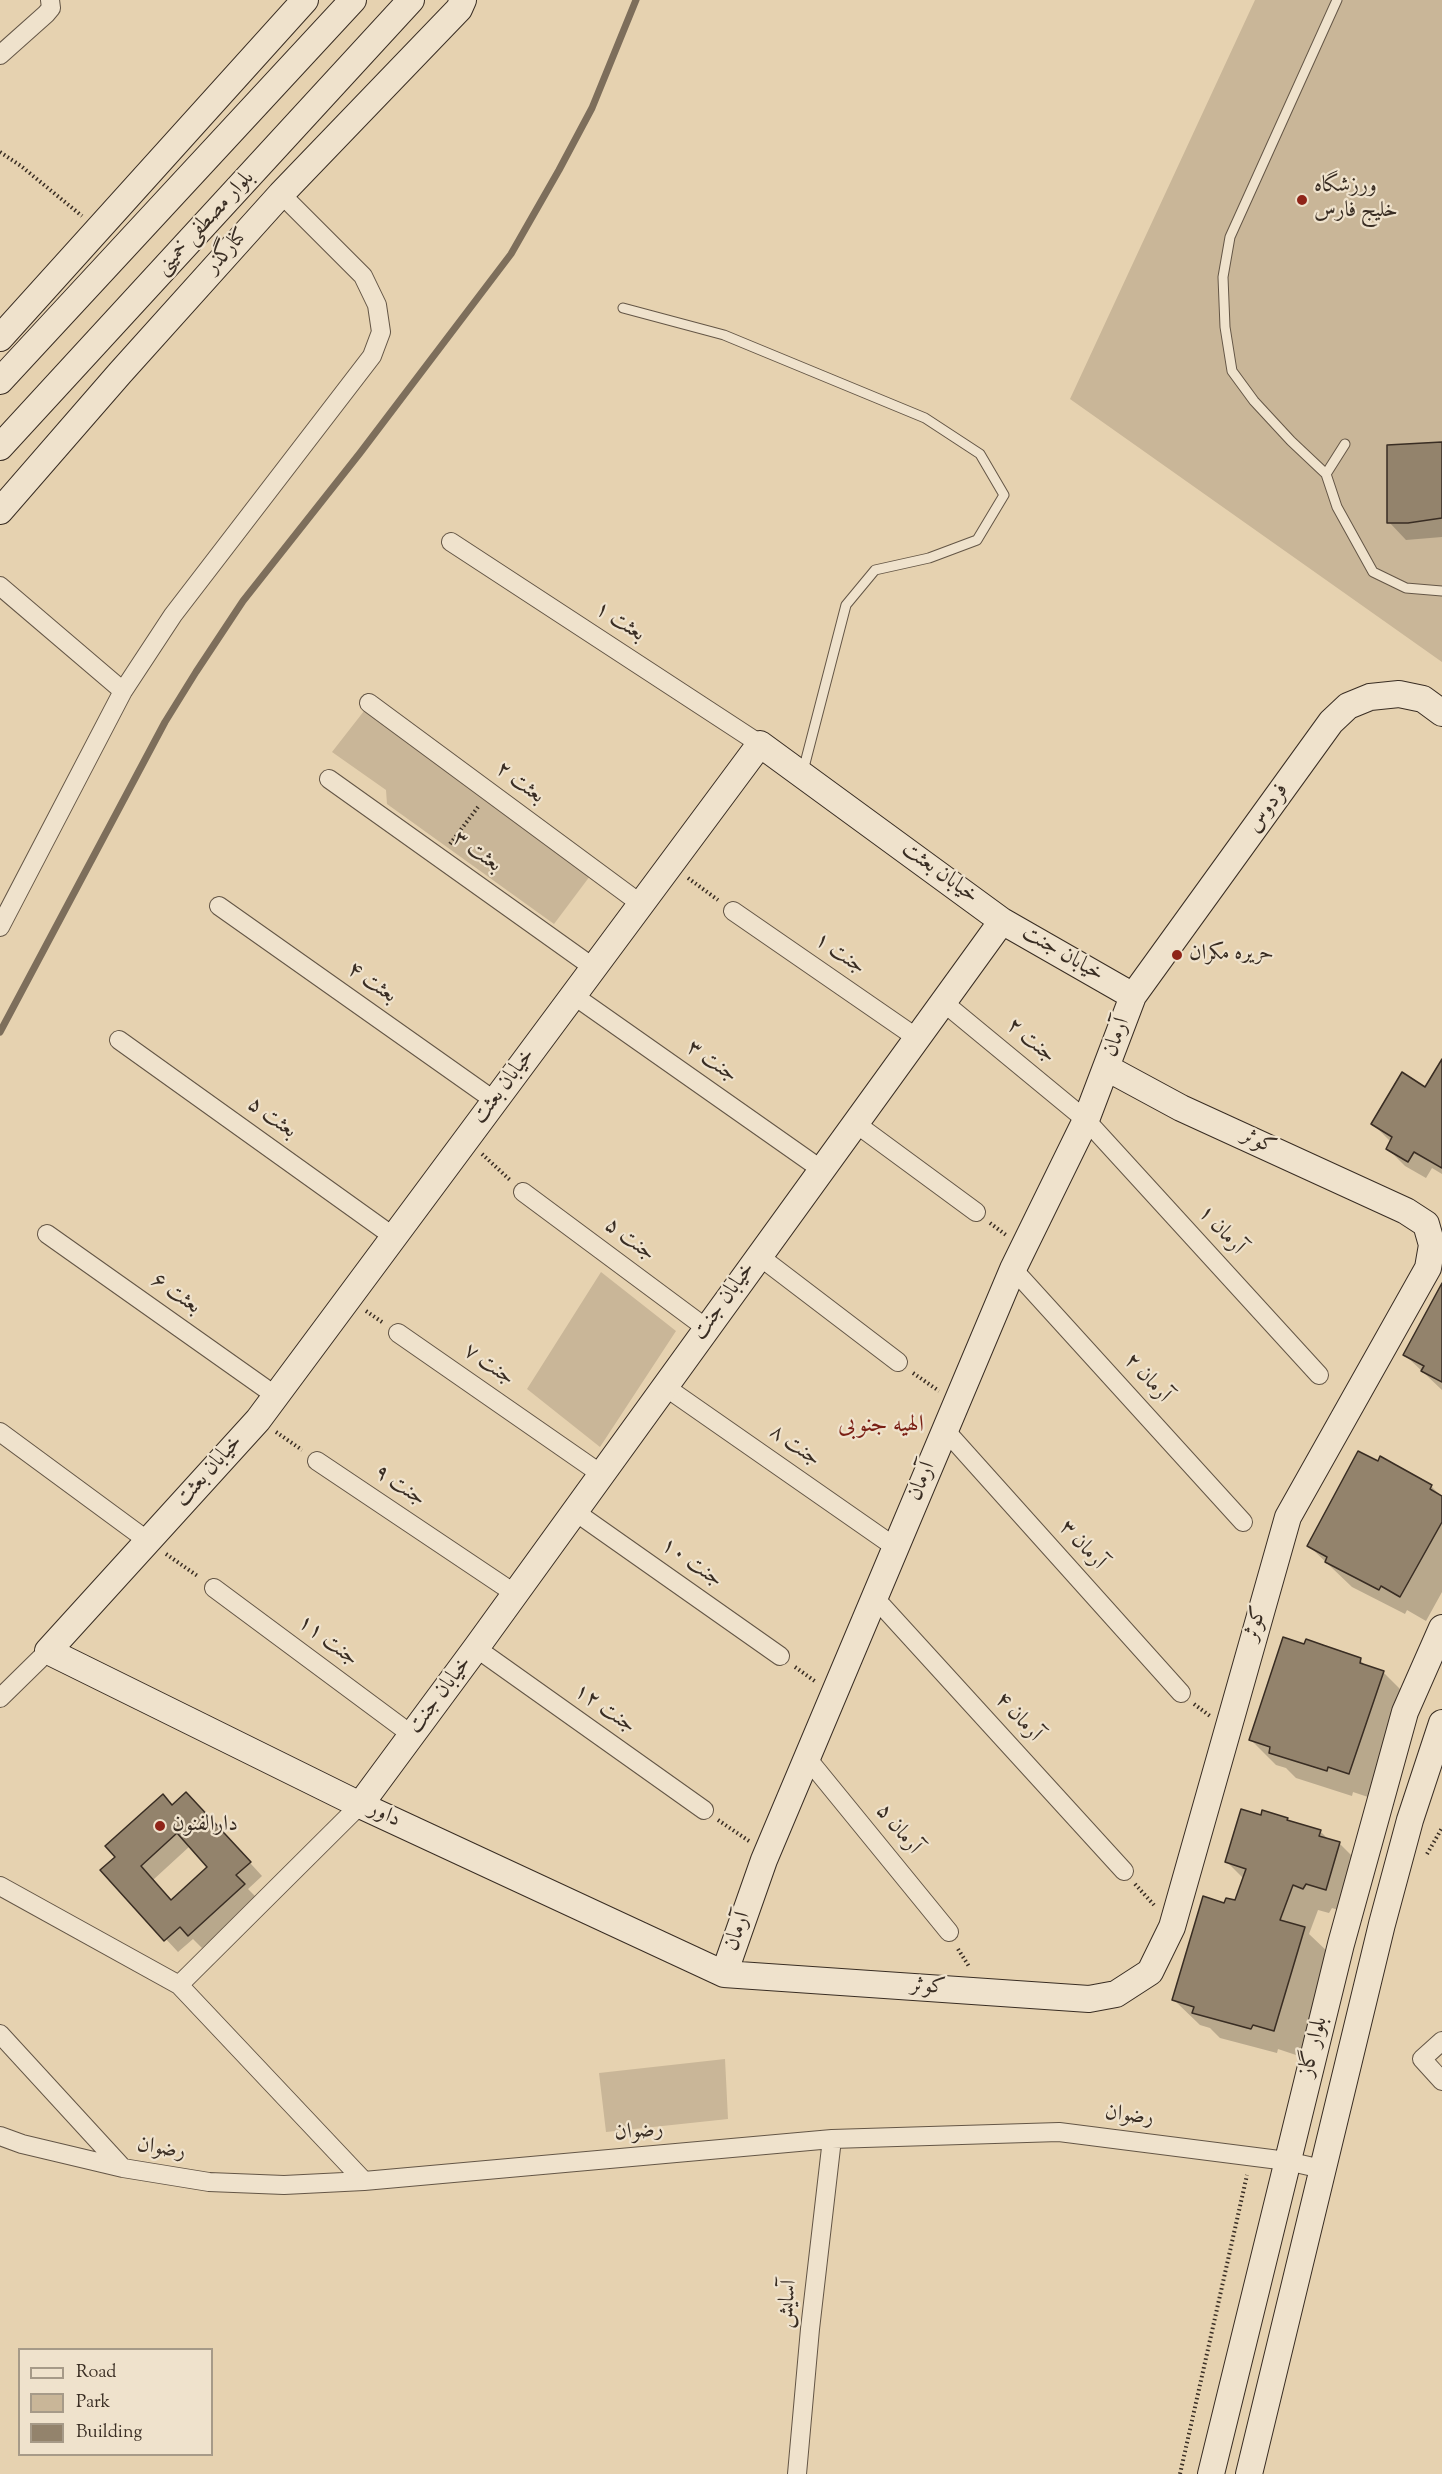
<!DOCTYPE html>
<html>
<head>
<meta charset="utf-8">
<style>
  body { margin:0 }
  #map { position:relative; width:1442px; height:2474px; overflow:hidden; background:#e6d2b0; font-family:"Sorts Mill Goudy",serif }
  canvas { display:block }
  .legend { position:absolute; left:18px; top:2348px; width:195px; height:108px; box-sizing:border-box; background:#efe2cc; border:2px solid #a69a88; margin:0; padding:8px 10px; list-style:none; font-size:18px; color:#392d23 }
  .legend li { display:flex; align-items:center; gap:12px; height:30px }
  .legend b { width:30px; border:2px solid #a69a88 }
</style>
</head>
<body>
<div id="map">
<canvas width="1442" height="2474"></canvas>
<ul class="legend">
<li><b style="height:8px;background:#efe2cc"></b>Road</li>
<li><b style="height:16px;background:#c9b698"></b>Park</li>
<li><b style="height:16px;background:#93836c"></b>Building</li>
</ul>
</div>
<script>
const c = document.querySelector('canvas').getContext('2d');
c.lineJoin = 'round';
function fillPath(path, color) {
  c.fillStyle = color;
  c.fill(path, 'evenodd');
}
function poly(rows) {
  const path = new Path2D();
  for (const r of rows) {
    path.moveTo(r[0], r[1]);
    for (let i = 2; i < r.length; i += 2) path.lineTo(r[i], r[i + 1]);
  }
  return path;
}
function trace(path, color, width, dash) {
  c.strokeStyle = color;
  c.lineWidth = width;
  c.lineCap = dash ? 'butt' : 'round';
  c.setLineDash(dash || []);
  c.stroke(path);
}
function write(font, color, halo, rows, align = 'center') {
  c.font = font + ' "Sorts Mill Goudy",Amiri,serif';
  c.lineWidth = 4.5;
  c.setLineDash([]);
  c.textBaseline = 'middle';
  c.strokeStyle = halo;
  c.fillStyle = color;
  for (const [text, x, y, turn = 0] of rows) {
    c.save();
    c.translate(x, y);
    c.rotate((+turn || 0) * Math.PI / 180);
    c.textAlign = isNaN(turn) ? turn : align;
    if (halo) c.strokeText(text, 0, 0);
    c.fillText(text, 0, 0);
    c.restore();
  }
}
fillPath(poly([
  [1255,0,1442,0,1442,662,1070,399],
  [364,711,590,876,554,924,387,804,386,790,332,752],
  [601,1272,676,1331,600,1447,527,1389],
  [725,2059,728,2119,606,2132,599,2073]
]), '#c9b698');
fillPath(poly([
  [1442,443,1442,537,1406,540,1389,522],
  [1442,1083,1442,1174,1432,1168,1426,1178,1405,1166,1388,1149,1390,1141,1373,1124,1426,1089],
  [1442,1286,1442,1390,1405,1355],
  [1431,1486,1442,1497,1442,1592,1426,1621,1407,1610,1405,1614,1352,1587,1309,1546],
  [1360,1660,1368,1668,1384,1673,1409,1698,1374,1799,1353,1792,1352,1796,1296,1778,1286,1768,1276,1765,1250,1739],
  [173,1806,199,1807,262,1876,248,1889,257,1898,202,1948,193,1939,178,1952,102,1870],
  [190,1846,209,1867,172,1901,153,1880],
  [1263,1812,1320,1831,1329,1840,1339,1843,1365,1869,1351,1914,1332,1908,1329,1913,1318,1910,1309,1934,1330,1954,1299,2056,1278,2049,1277,2053,1220,2038,1210,2028,1200,2025,1174,2000,1225,1904,1236,1902,1244,1879,1226,1861,1262,1817]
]), '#0003');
trace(poly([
  [0,1032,165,722,196,672,243,601,360,453,511,254,559,170,592,108,636,0]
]), '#7d6e5b', 7);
const building = poly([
  [1442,442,1442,518,1408,523,1387,523,1387,445,1442,442],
  [1442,1059,1442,1168,1414,1152,1408,1162,1386,1149,1392,1137,1371,1124,1402,1072,1425,1087,1442,1059],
  [1442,1283,1442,1382,1421,1371,1424,1366,1403,1355,1442,1283],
  [1358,1451,1378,1461,1380,1456,1396,1465,1432,1485,1430,1489,1442,1496,1442,1522,1400,1597,1381,1586,1379,1590,1325,1562,1327,1557,1307,1546,1358,1451],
  [1283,1637,1304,1644,1306,1639,1323,1645,1361,1658,1360,1663,1384,1671,1349,1774,1328,1767,1327,1771,1269,1753,1270,1747,1249,1740,1283,1637],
  [186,1792,251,1862,236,1875,245,1884,188,1936,180,1927,164,1941,100,1870,115,1857,105,1846,163,1794,172,1805,186,1792],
  [177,1833,207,1867,171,1900,141,1866,177,1833],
  [1241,1809,1261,1815,1262,1810,1288,1818,1287,1820,1321,1830,1319,1836,1340,1842,1326,1890,1306,1884,1303,1889,1293,1885,1280,1920,1305,1927,1274,2031,1253,2025,1251,2029,1192,2013,1194,2007,1172,2000,1203,1896,1224,1903,1226,1898,1235,1900,1246,1869,1225,1862,1241,1809]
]);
fillPath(building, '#93836c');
trace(building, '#392d23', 1.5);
const lane = poly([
  [1337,0,1230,237,1223,277,1225,327,1232,371,1254,401,1291,441,1326,474,1337,507,1373,572,1406,588,1442,591],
  [623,308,724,335,925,418,980,454,1004,495,977,540,929,558,875,570,846,605,803,771],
  [1326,474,1345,444]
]);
const street = poly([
  [0,55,46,14,51,8,50,0],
  [451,542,760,744],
  [0,586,123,691],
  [369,703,641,904],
  [329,779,594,968],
  [219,906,495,1101],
  [733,911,917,1038],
  [0,927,123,691,173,615,372,356,381,332,377,305,363,276,281,194],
  [573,995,822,1170],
  [943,1002,1086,1120,1319,1375],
  [119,1040,394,1237],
  [855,1123,976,1212],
  [523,1192,706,1328],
  [47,1234,276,1396],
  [759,1256,898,1362],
  [1013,1269,1243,1522],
  [398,1333,601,1474],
  [664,1386,895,1547],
  [945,1430,1181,1693],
  [0,1432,148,1541],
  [317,1461,514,1593],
  [574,1511,780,1656],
  [214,1588,412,1735],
  [874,1597,1124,1871],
  [476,1648,704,1810],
  [0,1698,48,1651],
  [807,1758,949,1932],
  [0,1886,179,1985,364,2181],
  [179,1985,360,1805],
  [0,2034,123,2168],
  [1442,2041,1422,2059,1442,2081],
  [0,2136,22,2144,123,2168,209,2182,284,2185,364,2181,832,2139,1059,2132,1287,2161,1322,2169],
  [797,2474,810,2329,832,2139]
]);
const secondary = poly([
  [0,338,305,0],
  [0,381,353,0],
  [0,447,411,0],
  [0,511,120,373,281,194,459,9,463,0],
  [1002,921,760,744,258,1420,48,1651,360,1805,724,1974,1089,1999,1116,1994,1150,1972,1172,1927,1288,1517,1428,1268,1432,1245,1426,1224,1406,1211,1181,1108,1107,1068],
  [360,1805,476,1648,1002,921,1133,996],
  [724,1974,764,1860,807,1758,1013,1269,1086,1120,1133,996,1331,722,1348,706,1370,697,1399,694,1423,699,1442,713],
  [1211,2474,1341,1944,1405,1712,1442,1628],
  [1249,2474,1382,1924,1410,1820,1442,1723]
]);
trace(lane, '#645646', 11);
trace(street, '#645646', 20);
trace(secondary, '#392d23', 28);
trace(poly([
  [0,152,21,166,82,216],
  [450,844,478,807],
  [688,878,718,900],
  [482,1154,510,1180],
  [990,1223,1006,1235],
  [366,1311,382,1322],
  [913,1373,939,1391],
  [276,1432,302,1450],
  [166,1554,199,1577],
  [795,1667,816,1682],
  [1194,1704,1210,1716],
  [718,1820,749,1841],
  [1427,1854,1442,1828],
  [1135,1884,1154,1905],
  [958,1949,970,1968],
  [1180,2474,1247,2175]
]), '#392d23', 4, [1.5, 3]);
trace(lane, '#efe2cc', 9);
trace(street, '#efe2cc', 18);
trace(secondary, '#efe2cc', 26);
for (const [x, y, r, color] of [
  [1302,200,6,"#8f2418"],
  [1177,955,6,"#8f2418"],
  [160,1826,6,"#8f2418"]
]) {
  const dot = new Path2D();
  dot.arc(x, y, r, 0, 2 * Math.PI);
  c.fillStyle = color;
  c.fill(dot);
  trace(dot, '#efe2cc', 2);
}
write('22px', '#392d23', '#efe2cc', [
  ["ورزشگاه",1314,187],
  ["خلیج فارس",1314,212],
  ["حریره مکران",1189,955],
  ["دارالفنون",172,1826]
], 'left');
write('22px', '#392d23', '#efe2cc', [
  ["بلوار مصطفی خمینی",206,224,-47],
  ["کنارگذر",228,252,-48],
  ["بعثت ۱",619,623,33],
  ["بعثت ۲",519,784,37],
  ["فردوس",1269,809,-54],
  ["بعثت ۳",476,853,36],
  ["خیابان بعثت",939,874,36],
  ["جنت ۱",839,955,35],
  ["خیابان جنت",1062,955,30],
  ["بعثت ۴",371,984,35],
  ["آرمان",1118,1038,-70],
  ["جنت ۲",1030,1042,40],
  ["جنت ۳",711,1063,35],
  ["خیابان بعثت",505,1087,-53],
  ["بعثت ۵",271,1119,36],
  ["کوثر",1258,1143,25],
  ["آرمان ۱",1220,1231,48],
  ["جنت ۵",629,1241,37],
  ["بعثت ۶",175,1295,35],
  ["خیابان جنت",725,1302,-54],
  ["جنت ۷",488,1366,35],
  ["آرمان ۲",1146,1379,48],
  ["جنت ۸",794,1447,35],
  ["خیابان بعثت",210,1472,-48],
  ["آرمان",923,1482,-67],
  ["جنت ۹",399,1487,34],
  ["آرمان ۳",1081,1546,48],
  ["جنت ۱۰",691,1564,35],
  ["کوثر",1257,1624,-74],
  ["جنت ۱۱",327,1642,37],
  ["خیابان جنت",441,1696,-53],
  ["جنت ۱۲",604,1710,35],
  ["آرمان ۴",1017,1718,48],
  ["داور",384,1816,25],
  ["آرمان ۵",897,1830,51],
  ["آرمان",739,1932,-71],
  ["کوثر",928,1988,4],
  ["بلوار گاز",1315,2047,-76],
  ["رضوان",1129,2117,7],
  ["رضوان",639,2133,-5],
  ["رضوان",161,2150,9],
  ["آسایش",789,2304,-84]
]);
write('24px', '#7a1f14', '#efe2cc', [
  ["الهیه جنوبی",881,1427]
]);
</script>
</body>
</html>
